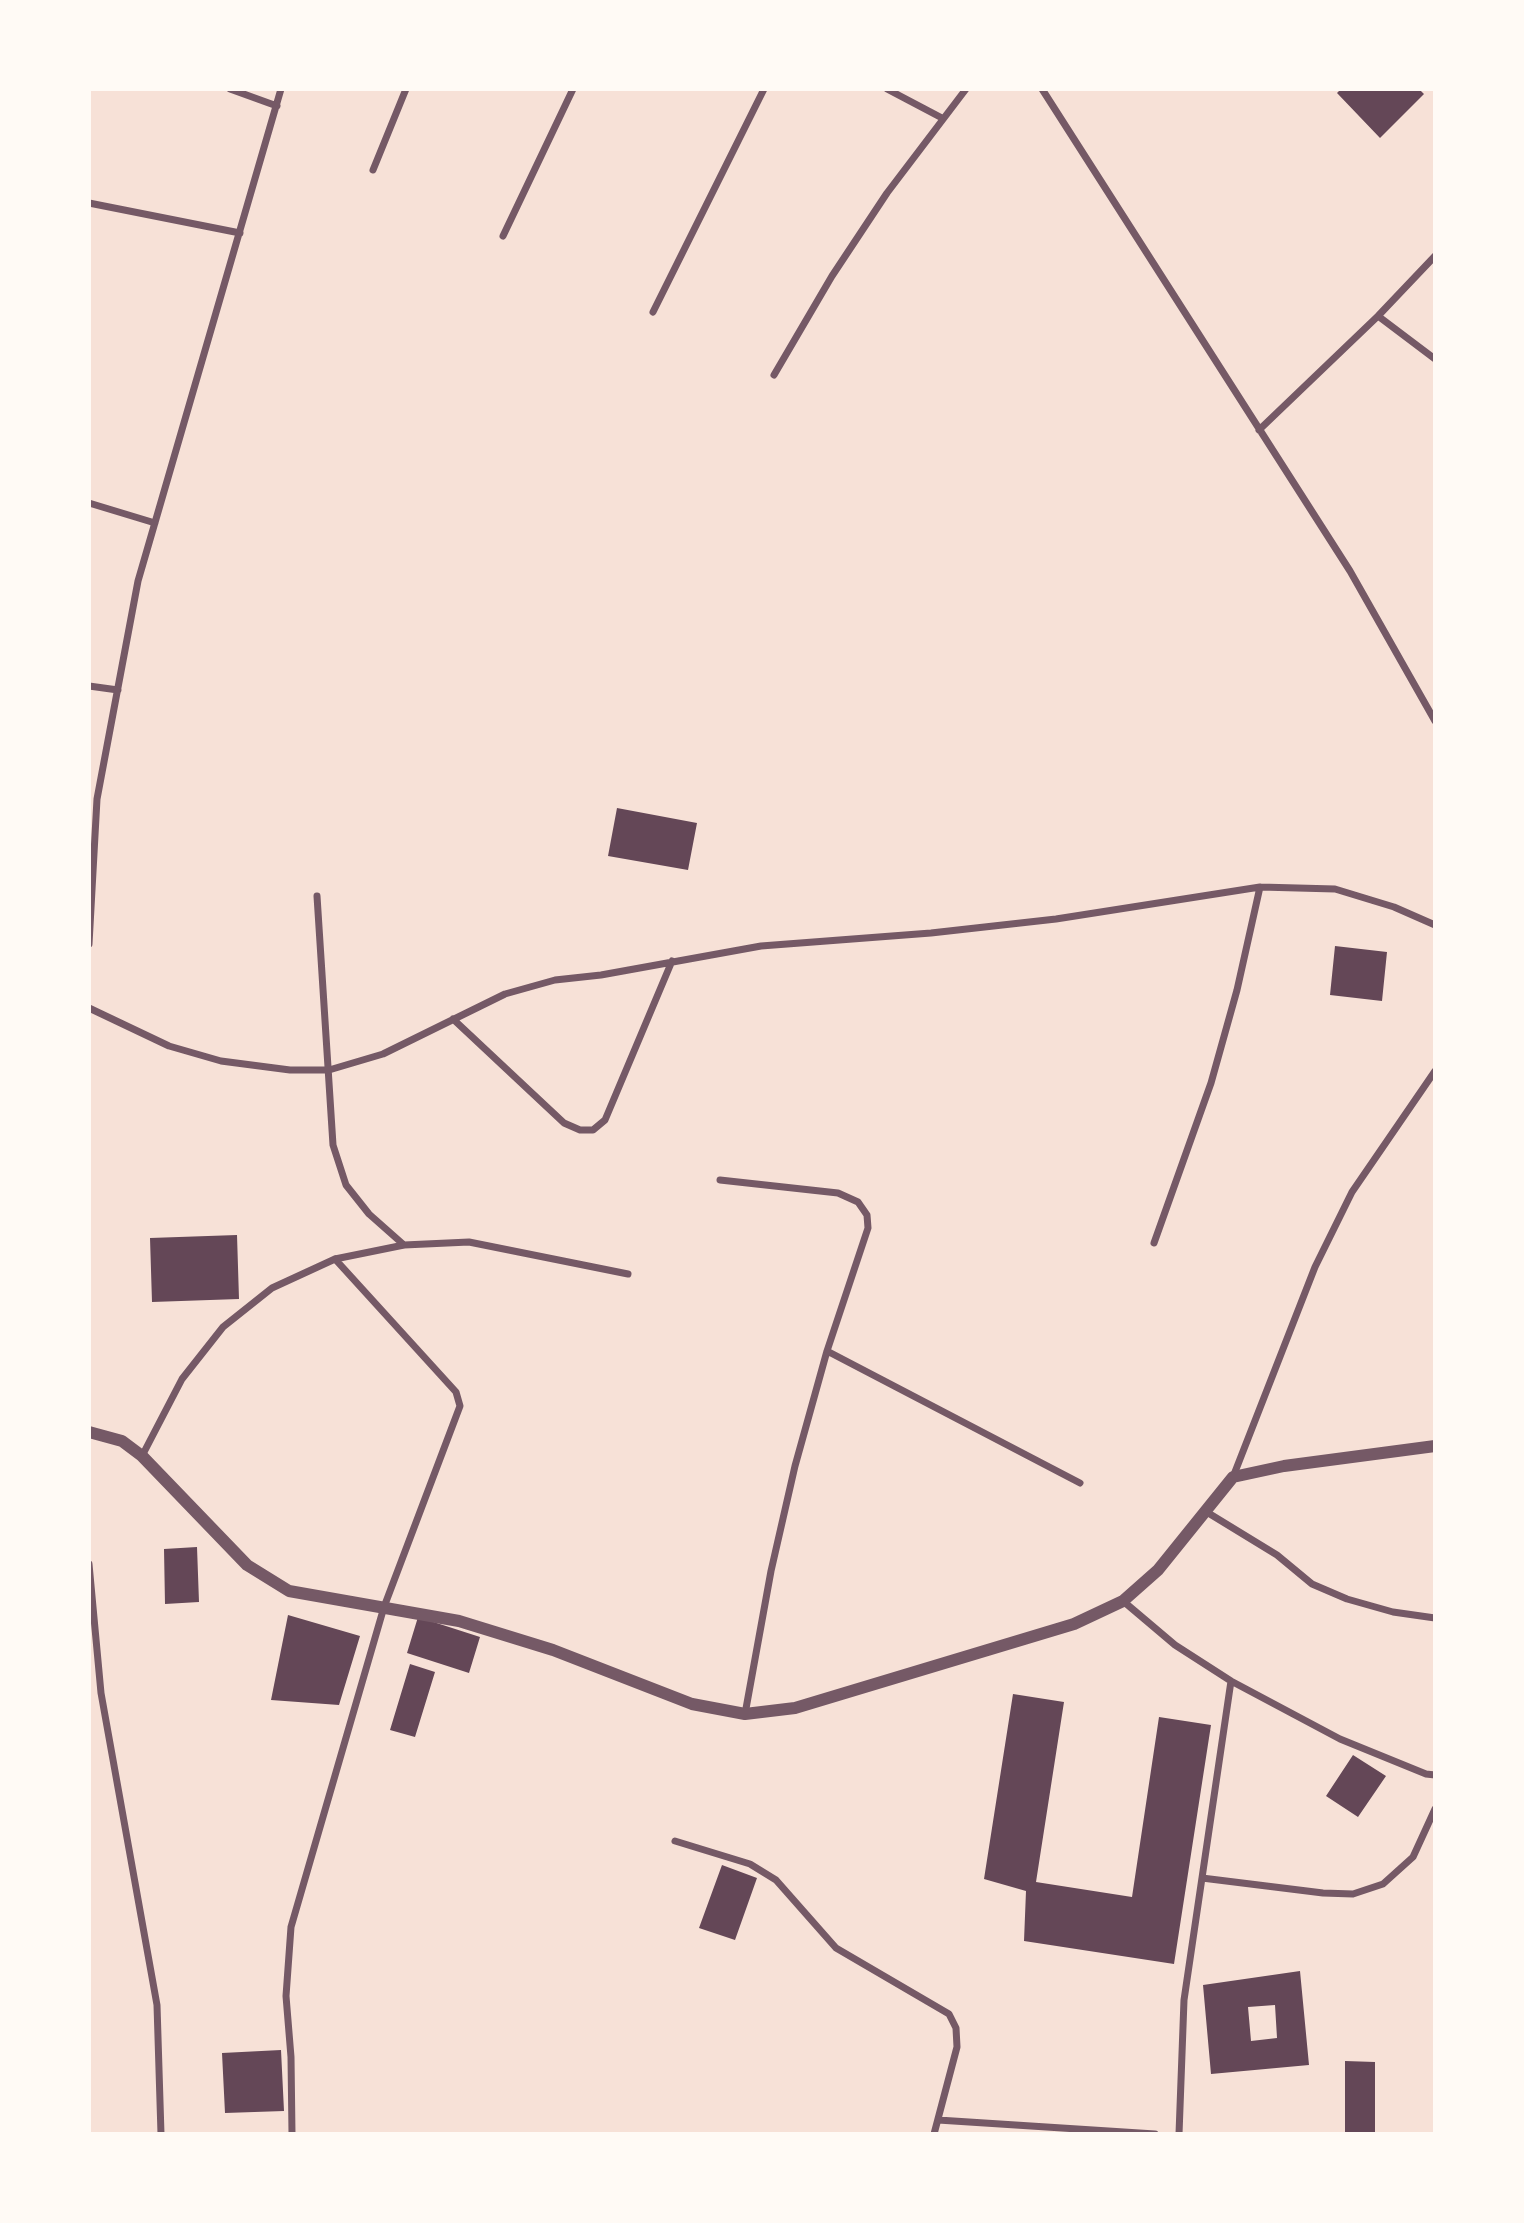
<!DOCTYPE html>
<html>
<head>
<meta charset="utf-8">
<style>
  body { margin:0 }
  #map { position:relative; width:1524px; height:2223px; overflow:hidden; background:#f7e1d7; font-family:"Fira Sans",sans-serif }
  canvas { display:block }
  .frame { position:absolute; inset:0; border:91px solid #fffaf5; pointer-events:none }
</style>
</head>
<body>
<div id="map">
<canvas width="1524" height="2223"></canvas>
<div class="frame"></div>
</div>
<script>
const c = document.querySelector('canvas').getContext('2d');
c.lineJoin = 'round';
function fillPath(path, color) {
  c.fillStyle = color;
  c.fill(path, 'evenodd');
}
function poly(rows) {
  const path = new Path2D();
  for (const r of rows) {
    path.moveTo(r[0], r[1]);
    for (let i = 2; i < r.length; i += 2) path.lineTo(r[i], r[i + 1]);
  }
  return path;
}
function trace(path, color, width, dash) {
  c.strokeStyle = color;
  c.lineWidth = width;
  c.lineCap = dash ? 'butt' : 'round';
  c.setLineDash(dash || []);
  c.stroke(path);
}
fillPath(poly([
  [1341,89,1419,89,1424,94,1380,138,1337,93],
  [617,808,697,823,688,870,608,856],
  [1335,946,1387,952,1382,1001,1330,995],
  [237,1235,239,1299,152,1302,150,1238],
  [197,1547,199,1602,165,1604,164,1549],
  [288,1615,360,1636,339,1705,271,1700],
  [418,1617,480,1637,469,1673,407,1653],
  [410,1664,435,1672,415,1737,390,1730],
  [1013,1694,1064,1702,1036,1882,1132,1897,1159,1717,1211,1725,1174,1964,1024,1941,1026,1891,984,1879],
  [1353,1755,1386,1776,1358,1817,1326,1796],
  [722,1865,757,1878,735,1940,699,1928],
  [1300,1971,1309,2065,1211,2074,1203,1985],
  [1275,2005,1277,2038,1251,2041,1248,2007],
  [281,2050,284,2111,225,2113,222,2053],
  [1345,2061,1375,2062,1375,2134,1345,2134]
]), '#644757');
trace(poly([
  [230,89,277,106],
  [887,89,942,118],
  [1042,89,1350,571,1435,721],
  [373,170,406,89],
  [89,203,240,233],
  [503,236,573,89],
  [653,312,764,89],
  [1378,316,1435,359],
  [774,375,832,276,887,193,966,89],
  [1259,430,1378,316,1435,256],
  [89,503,155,523],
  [89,686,118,690],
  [317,896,333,1145,346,1185,369,1214,404,1245],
  [89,944,97,799,138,581,281,89],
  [89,1008,169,1046,221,1061,290,1070,329,1070,383,1054,505,994,555,980,601,975,761,946,931,933,1056,919,1260,887,1335,889,1394,907,1435,925],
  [453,1019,564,1123,580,1130,593,1130,605,1120,672,961],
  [720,1180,838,1193,858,1202,867,1215,868,1228,827,1351,795,1466,771,1571,745,1714],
  [1154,1243,1211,1083,1237,990,1260,887],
  [827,1351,1080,1483],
  [142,1456,182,1379,223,1327,272,1288,335,1259,404,1245,469,1242,628,1274],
  [1233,1477,1315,1267,1352,1192,1435,1071],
  [1205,1511,1277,1555,1312,1584,1347,1599,1393,1612,1435,1618],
  [89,1564,101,1693,157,2005,161,2134],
  [1123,1601,1175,1645,1231,1681,1184,2000,1179,2134],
  [1231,1681,1340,1739,1426,1774,1435,1775],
  [675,1841,750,1864,776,1880,836,1948,949,2014,956,2028,957,2047,934,2134],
  [1202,1878,1323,1893,1353,1894,1383,1884,1413,1857,1435,1809],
  [938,2120,1155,2134],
  [292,2134,291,2057,286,1996,291,1927,384,1607,460,1406,456,1392,335,1259]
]), '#755966', 7);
trace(poly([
  [89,1432,122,1441,142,1456,247,1565,289,1591,459,1621,553,1650,692,1704,745,1714,795,1708,1074,1624,1123,1601,1158,1570,1233,1477,1284,1466,1435,1446]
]), '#755966', 12);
</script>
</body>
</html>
